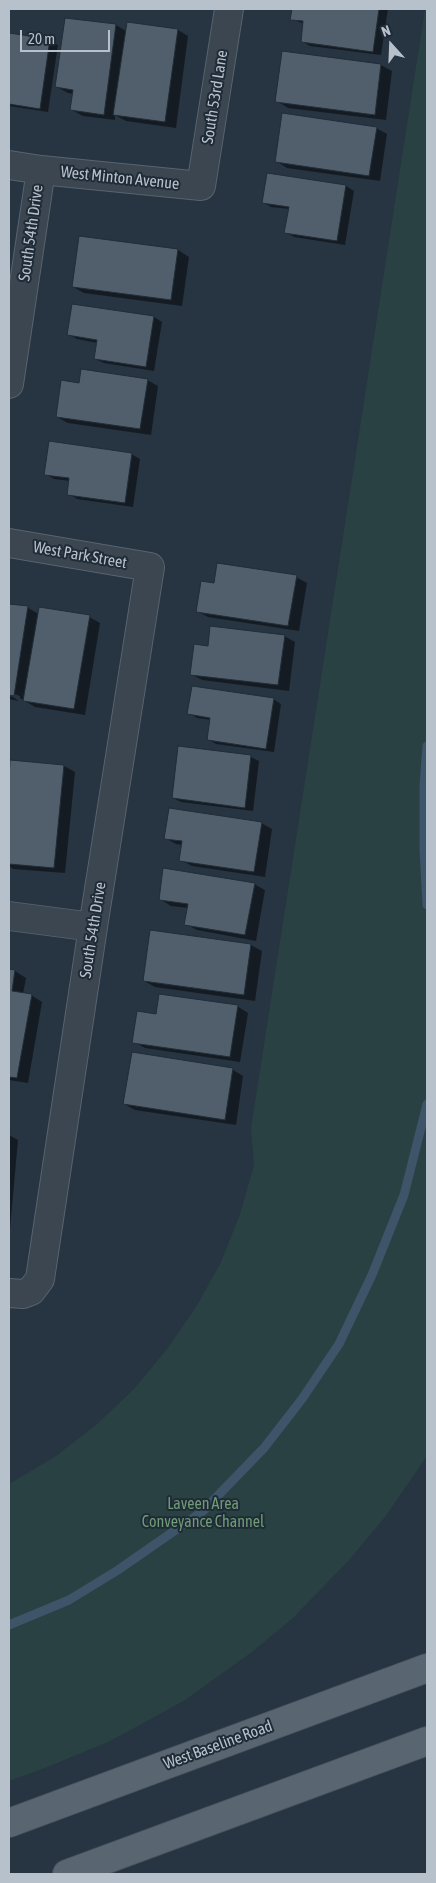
<!DOCTYPE html>
<html>
<head>
<meta charset="utf-8">
<style>
  body { margin:0 }
  #map { position:relative; width:436px; height:1883px; overflow:hidden; background:#273441; font-family:"Asap Condensed",sans-serif }
  canvas { display:block }
  .frame { position:absolute; inset:0; border:10px solid #b7c1cb; pointer-events:none }
  .north { position:absolute; left:366px; top:20px; width:50px; height:50px; -webkit-text-stroke:4px #1f2b36; paint-order:stroke; rotate:340deg; font-size:14px; font-weight:700; line-height:20px; text-align:center; color:#b7c1cb }
  .north::after { content:''; display:block; margin:auto; width:18px; height:22px; background:#b7c1cb; clip-path:polygon(50% 0,100% 100%,50% 72%,0 100%) }
  .scale { position:absolute; left:20px; top:30px; width:90px; height:22px; box-sizing:border-box; border:2px solid #b7c1cb; border-top:0; padding-left:6px; font-size:15px; line-height:18px; white-space:nowrap; color:#b7c1cb; -webkit-text-stroke:4px #1f2b36; paint-order:stroke }
</style>
</head>
<body>
<div id="map">
<canvas width="436" height="1883"></canvas>
<div class="frame"></div>
<div class="north">N</div>
<div class="scale">20 m</div>
</div>
<script>
const c = document.querySelector('canvas').getContext('2d');
c.lineJoin = 'round';
function fillPath(path, color) {
  c.fillStyle = color;
  c.fill(path, 'evenodd');
}
function poly(rows) {
  const path = new Path2D();
  for (const r of rows) {
    path.moveTo(r[0], r[1]);
    for (let i = 2; i < r.length; i += 2) path.lineTo(r[i], r[i + 1]);
  }
  return path;
}
function trace(path, color, width, dash) {
  c.strokeStyle = color;
  c.lineWidth = width;
  c.lineCap = dash ? 'butt' : 'round';
  c.setLineDash(dash || []);
  c.stroke(path);
}
function write(font, color, halo, rows, align = 'center') {
  c.font = font + ' "Asap Condensed",sans-serif';
  c.lineWidth = 4;
  c.setLineDash([]);
  c.textBaseline = 'middle';
  c.strokeStyle = halo;
  c.fillStyle = color;
  for (const [text, x, y, turn = 0] of rows) {
    c.save();
    c.translate(x, y);
    c.rotate((+turn || 0) * Math.PI / 180);
    c.textAlign = isNaN(turn) ? turn : align;
    if (halo) c.strokeText(text, 0, 0);
    c.fillText(text, 0, 0);
    c.restore();
  }
}
fillPath(poly([
  [425,9,427,9,427,1456,385,1517,350,1559,293,1618,252,1652,185,1700,138,1726,108,1742,45,1768,9,1781,9,1484,56,1456,97,1424,134,1389,167,1349,196,1307,221,1262,240,1214,254,1165,251,1128]
]), '#294142');
fillPath(poly([
  [293,9,388,9,381,55,310,46,302,41,304,24,292,19],
  [66,19,116,25,126,31,178,30,188,36,176,128,126,121,115,115,115,120,83,116,72,110,74,94,68,93,57,87],
  [9,34,50,41,58,45,48,112,9,106],
  [283,52,381,65,392,71,386,120,288,108,277,101],
  [376,128,387,134,380,181,287,168,276,161],
  [268,174,346,186,354,191,345,245,294,237,286,232,290,209,271,207,263,202],
  [178,250,189,257,182,306,84,293,73,287],
  [154,317,162,322,154,371,104,363,95,359,98,343,77,339,69,335],
  [147,380,158,386,151,435,68,423,57,417,80,384],
  [131,454,140,459,133,507,77,499,69,494,70,481,54,479,46,474],
  [296,577,307,583,299,631,208,617,197,611,215,584],
  [9,605,28,608,39,614,89,617,100,623,85,715,35,707,20,698,20,696,9,692],
  [284,636,295,642,289,691,202,680,191,674,209,647],
  [9,696,13,697,19,701,9,699],
  [273,699,281,704,274,752,216,744,208,739,211,720,197,718,189,713],
  [180,748,251,757,259,761,253,811,181,802,173,798],
  [9,766,11,767,64,766,75,772,65,873,13,869,9,866],
  [261,823,272,829,265,877,192,866,181,860,183,845,176,844,165,838],
  [254,884,265,890,256,941,197,930,186,924,188,908,171,906,160,899],
  [251,945,262,951,255,1001,155,987,144,981],
  [9,971,15,971,26,978,23,994,31,995,42,1002,28,1083,9,1080],
  [237,1006,248,1013,240,1062,145,1048,134,1042],
  [233,1070,243,1076,236,1125,135,1110,124,1104],
  [9,1135,18,1140,9,1240]
]), '#0007');
trace(poly([
  [427,746,424,784,424,849,427,905],
  [9,1625,69,1600,118,1570,203,1511,264,1448,302,1399,339,1344,372,1275,404,1195,427,1104]
]), '#3d5469', 9);
const building = poly([
  [292,9,379,9,373,52,301,42,303,21,290,20,292,9],
  [65,18,116,24,104,115,70,110,73,90,55,87,65,18],
  [127,22,178,29,165,122,113,115,127,22],
  [9,33,50,39,40,109,9,104,9,33],
  [282,51,381,64,375,115,275,102,282,51],
  [282,113,377,127,369,176,275,162,282,113],
  [267,173,346,185,337,241,284,233,289,207,262,203,267,173],
  [79,236,178,249,171,300,72,287,79,236],
  [72,304,154,316,146,367,94,359,97,340,67,335,72,304],
  [81,369,148,379,140,429,56,417,61,380,79,383,81,369],
  [49,441,132,453,125,503,67,495,69,478,44,475,49,441],
  [217,563,297,575,288,626,196,612,201,581,214,583,217,563],
  [9,604,28,606,14,696,9,695,9,604],
  [39,607,90,615,74,709,23,701,39,607],
  [210,626,285,635,278,685,190,675,194,644,208,646,210,626],
  [192,686,274,698,266,749,207,740,210,718,187,714,192,686],
  [178,746,251,755,245,808,172,798,178,746],
  [10,760,64,765,54,868,9,864,9,779,10,760],
  [169,808,262,822,254,872,179,861,182,841,164,839,169,808],
  [163,868,255,883,245,935,184,925,188,904,159,900,163,868],
  [150,930,251,944,244,995,143,981,150,930],
  [9,969,15,970,12,991,32,994,17,1078,9,1077,9,969],
  [159,994,238,1005,230,1057,132,1043,137,1011,156,1014,159,994],
  [132,1052,233,1068,225,1120,123,1104,132,1052]
]);
fillPath(building, '#505f6b');
trace(building, '#212d38', 1);
const minor = poly([
  [9,165,41,170,201,186,229,9],
  [9,384,41,170],
  [9,543,150,567,93,927,40,1279,31,1291,23,1294,9,1293],
  [9,916,93,927]
]);
const primary = poly([
  [9,1823,427,1668],
  [67,1874,427,1741]
]);
trace(minor, '#58646e', 30);
trace(primary, '#444f5a', 30);
trace(minor, '#3b4650', 28);
trace(primary, '#596570', 28);
write('16px', '#b7c1cb', '#1f2b36', [
  ["South 53rd Lane",215,97,-81],
  ["West Minton Avenue",120,178,6],
  ["South 54th Drive",31,233,-82],
  ["West Park Street",80,555,10],
  ["South 54th Drive",93,930,-81],
  ["West Baseline Road",218,1745,-20]
]);
write('16px', '#6f9b75', '#1f2b36', [
  ["Laveen Area",203,1504],
  ["Conveyance Channel",203,1522]
]);
</script>
</body>
</html>
